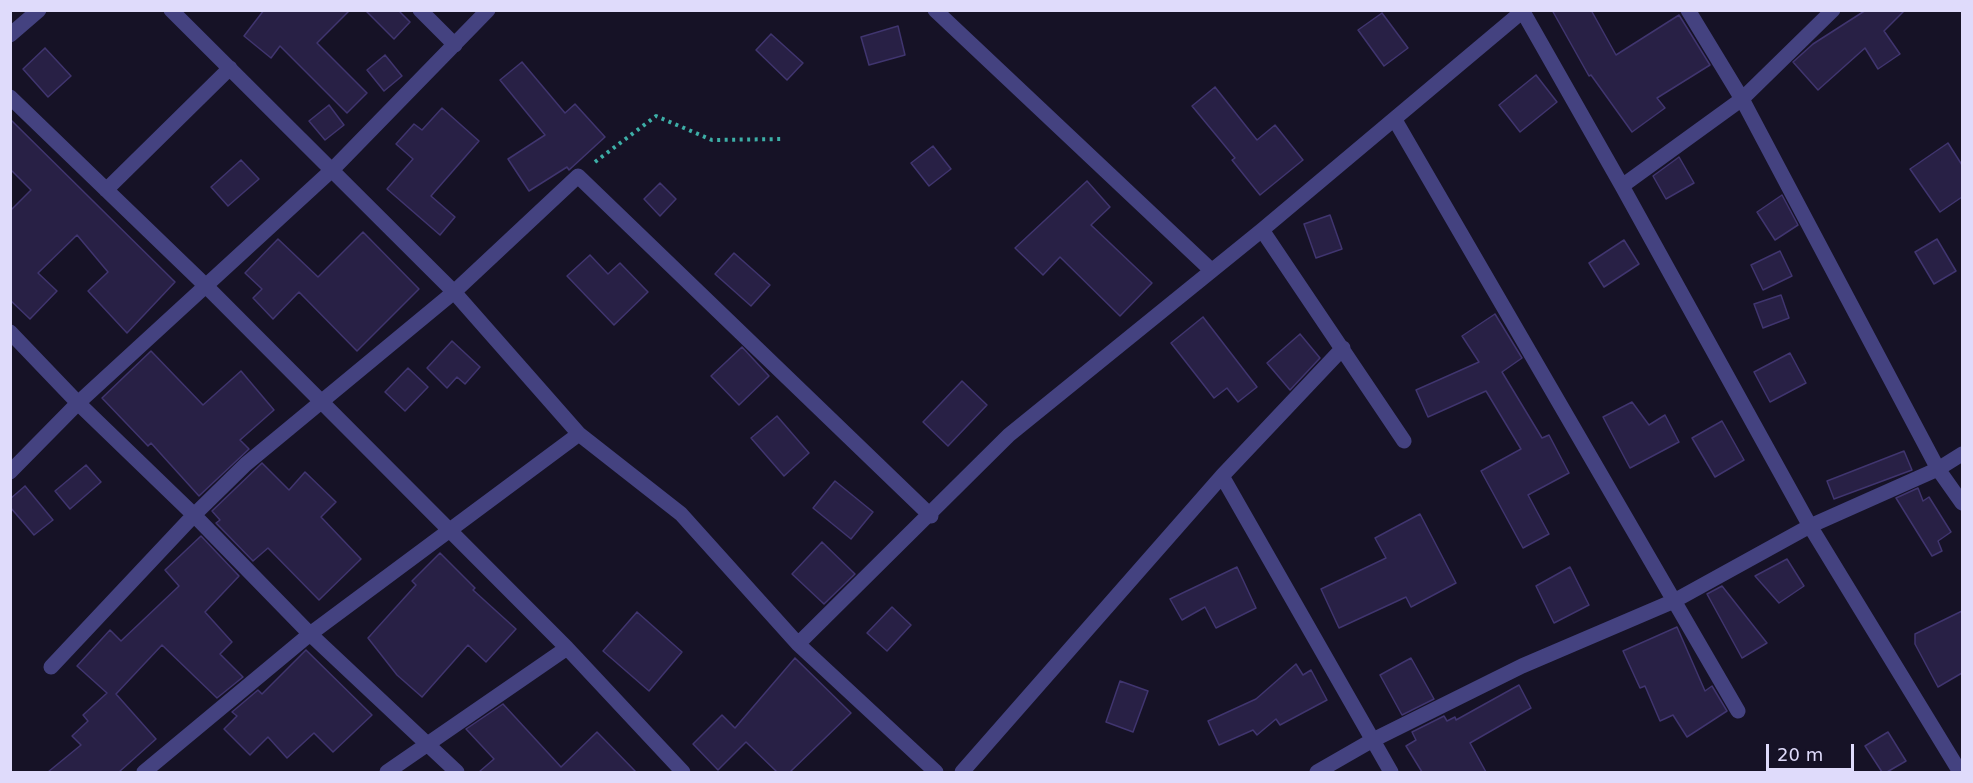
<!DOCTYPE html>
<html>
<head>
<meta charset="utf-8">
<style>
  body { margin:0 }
  #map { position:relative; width:1973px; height:783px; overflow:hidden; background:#161226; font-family:"DejaVu Sans",sans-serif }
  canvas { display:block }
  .frame { position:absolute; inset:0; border:12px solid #dfdbfb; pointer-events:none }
  .scale { position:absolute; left:1766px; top:744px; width:88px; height:27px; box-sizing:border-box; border:3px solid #dfdbfb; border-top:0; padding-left:8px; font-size:18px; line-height:21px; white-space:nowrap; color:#dfdbfb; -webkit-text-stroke:4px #161226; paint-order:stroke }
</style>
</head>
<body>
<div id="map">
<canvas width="1973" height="783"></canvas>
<div class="frame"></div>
<div class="scale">20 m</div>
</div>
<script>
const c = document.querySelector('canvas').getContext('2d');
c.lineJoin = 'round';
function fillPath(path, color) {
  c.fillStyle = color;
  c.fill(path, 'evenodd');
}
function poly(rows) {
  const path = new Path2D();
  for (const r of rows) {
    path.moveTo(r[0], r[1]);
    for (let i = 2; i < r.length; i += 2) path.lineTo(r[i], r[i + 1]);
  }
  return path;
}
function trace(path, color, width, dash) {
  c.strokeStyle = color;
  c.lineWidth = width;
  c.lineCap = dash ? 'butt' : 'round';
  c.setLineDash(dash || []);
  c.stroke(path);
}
const building = poly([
  [264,10,350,10,317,43,367,93,347,113,280,46,271,58,244,36,264,10],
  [365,10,398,10,410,22,394,39,365,10],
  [1552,10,1591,10,1616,55,1679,15,1710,65,1657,98,1665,108,1632,132,1591,75,1589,76,1552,10],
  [1866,10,1905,10,1884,31,1900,54,1878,69,1865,48,1818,90,1793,62,1813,44,1866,10],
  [1382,13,1408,48,1384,66,1358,30,1382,13],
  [898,26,905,55,869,65,861,37,898,26],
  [771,34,803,63,787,80,756,50,771,34],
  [45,48,71,76,48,97,23,69,45,48],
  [385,55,402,76,384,91,367,70,385,55],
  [522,62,565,113,575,104,605,137,569,170,567,167,529,191,508,159,545,135,500,80,522,62],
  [1536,75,1557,102,1520,132,1499,105,1536,75],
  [1215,87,1257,140,1275,125,1303,160,1260,195,1232,160,1235,158,1192,106,1215,87],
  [329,105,344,125,325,140,309,121,329,105],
  [442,108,479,141,431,196,455,217,440,235,387,189,413,159,396,144,414,124,422,130,442,108],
  [10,119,175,282,127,333,88,291,108,272,77,235,38,273,57,291,30,319,10,300,10,211,31,190,10,169,10,119],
  [1948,143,1962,165,1962,197,1940,212,1910,169,1948,143],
  [933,146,951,169,929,186,911,163,933,146],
  [1679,157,1694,183,1666,199,1653,176,1679,157],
  [241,160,259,179,228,206,211,187,241,160],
  [1087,181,1110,207,1091,225,1152,283,1120,316,1060,257,1043,275,1015,248,1087,181],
  [660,183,676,199,660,216,644,199,660,183],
  [1782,195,1798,225,1775,240,1757,212,1782,195],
  [1330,215,1342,249,1316,258,1304,224,1330,215],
  [363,232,419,289,357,351,299,292,273,319,253,298,262,289,245,273,278,239,318,277,363,232],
  [1937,239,1956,271,1934,284,1915,252,1937,239],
  [1624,240,1639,264,1604,287,1589,263,1624,240],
  [1780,251,1792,276,1763,290,1751,265,1780,251],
  [734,253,770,285,751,306,715,274,734,253],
  [590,255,608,274,620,263,648,292,614,325,567,276,590,255],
  [1781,295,1789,318,1763,328,1754,304,1781,295],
  [1495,314,1522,358,1502,372,1542,438,1549,435,1569,473,1528,495,1549,534,1523,548,1481,471,1521,449,1486,391,1428,417,1416,390,1479,362,1462,336,1495,314],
  [1203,317,1257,387,1238,402,1227,388,1214,398,1171,343,1203,317],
  [1300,334,1320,358,1290,390,1267,363,1300,334],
  [452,341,480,367,465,384,457,377,447,388,427,368,452,341],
  [742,347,769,376,739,405,711,376,742,347],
  [151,351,203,405,241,371,274,410,240,440,249,449,199,496,151,443,148,446,102,398,151,351],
  [1790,353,1806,383,1770,402,1754,372,1790,353],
  [408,368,428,387,405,411,385,392,408,368],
  [962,381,987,405,948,446,923,422,962,381],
  [1632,402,1649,425,1665,415,1679,442,1630,468,1603,417,1632,402],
  [777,416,809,453,784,476,751,438,777,416],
  [1722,421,1744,460,1715,477,1692,438,1722,421],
  [1904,451,1912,470,1834,499,1827,481,1904,451],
  [262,463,289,490,305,472,336,502,321,517,361,559,319,600,268,548,253,561,216,523,220,520,212,511,262,463],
  [86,465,101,482,70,509,55,491,86,465],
  [835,481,873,512,851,539,813,508,835,481],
  [25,486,53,520,34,535,10,507,10,499,25,486],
  [1918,488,1923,501,1929,497,1951,532,1938,541,1942,551,1932,556,1896,498,1918,488],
  [1420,514,1456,583,1411,607,1406,597,1339,628,1321,589,1386,558,1375,538,1420,514],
  [201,536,239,576,205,612,232,642,220,654,243,677,217,698,162,645,116,694,156,739,119,772,48,772,81,745,72,736,88,721,83,715,107,693,77,666,110,630,121,641,179,586,165,570,201,536],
  [822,542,855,574,824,604,792,574,822,542],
  [440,553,475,588,473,590,516,629,486,662,468,645,422,697,397,675,368,638,416,585,412,581,440,553],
  [1787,559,1804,586,1779,603,1755,576,1787,559],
  [1237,567,1256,608,1216,628,1205,607,1182,620,1170,599,1237,567],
  [1570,567,1589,605,1554,623,1536,586,1570,567],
  [1722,586,1767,643,1742,658,1707,594,1722,586],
  [892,607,911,625,887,651,867,633,892,607],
  [1962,611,1962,673,1938,687,1915,644,1915,634,1962,611],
  [637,612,682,652,649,691,603,651,637,612],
  [1677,627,1705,691,1712,686,1727,711,1687,737,1673,715,1660,721,1645,686,1640,688,1623,651,1677,627],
  [306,650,372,715,333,752,314,733,287,758,268,737,250,755,224,729,237,716,232,712,258,690,262,694,306,650],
  [795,658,851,713,790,772,777,772,746,742,718,770,693,744,722,715,735,728,795,658],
  [1411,658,1434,699,1402,715,1380,675,1411,658],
  [1296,664,1303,675,1311,670,1327,700,1280,725,1276,719,1257,735,1253,730,1219,745,1208,721,1256,699,1296,664],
  [1120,681,1148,691,1133,732,1106,722,1120,681],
  [1519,685,1531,708,1470,743,1486,772,1422,772,1406,746,1416,740,1412,732,1444,716,1447,721,1455,717,1456,720,1519,685],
  [503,704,561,767,597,732,636,772,479,772,494,759,466,729,503,704],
  [1888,732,1906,761,1887,772,1882,772,1865,746,1888,732]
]);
fillPath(building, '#282045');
trace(building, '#40356f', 1.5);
trace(poly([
  [595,162,656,116,712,140,783,139]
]), '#3daea7', 4, [3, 4.5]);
trace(poly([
  [171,10,454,292,579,434,681,514,798,644,936,772],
  [420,10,455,45],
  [935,10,1211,270],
  [1522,10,1622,186,1810,526,1960,772],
  [1688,10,1742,99,1938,469,1962,503],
  [10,35,39,10],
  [10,97,206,286,567,648,683,772],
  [1395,120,1738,711],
  [1622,186,1742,99,1833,10],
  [106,190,230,68],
  [1262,230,1404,441],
  [10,332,78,403,194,515,310,634,457,772],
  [10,472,78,403,333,169,488,10],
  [1222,476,1391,772],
  [798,644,1009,435,1262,230,1524,10],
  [51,667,194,515,246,464,454,292,578,176,931,516],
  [144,772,310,634,579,434],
  [387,772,567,648],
  [962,772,1222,476,1343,348],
  [1317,772,1371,741,1522,666,1674,601,1810,526,1938,469,1962,454]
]), '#444280', 15);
</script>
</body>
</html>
